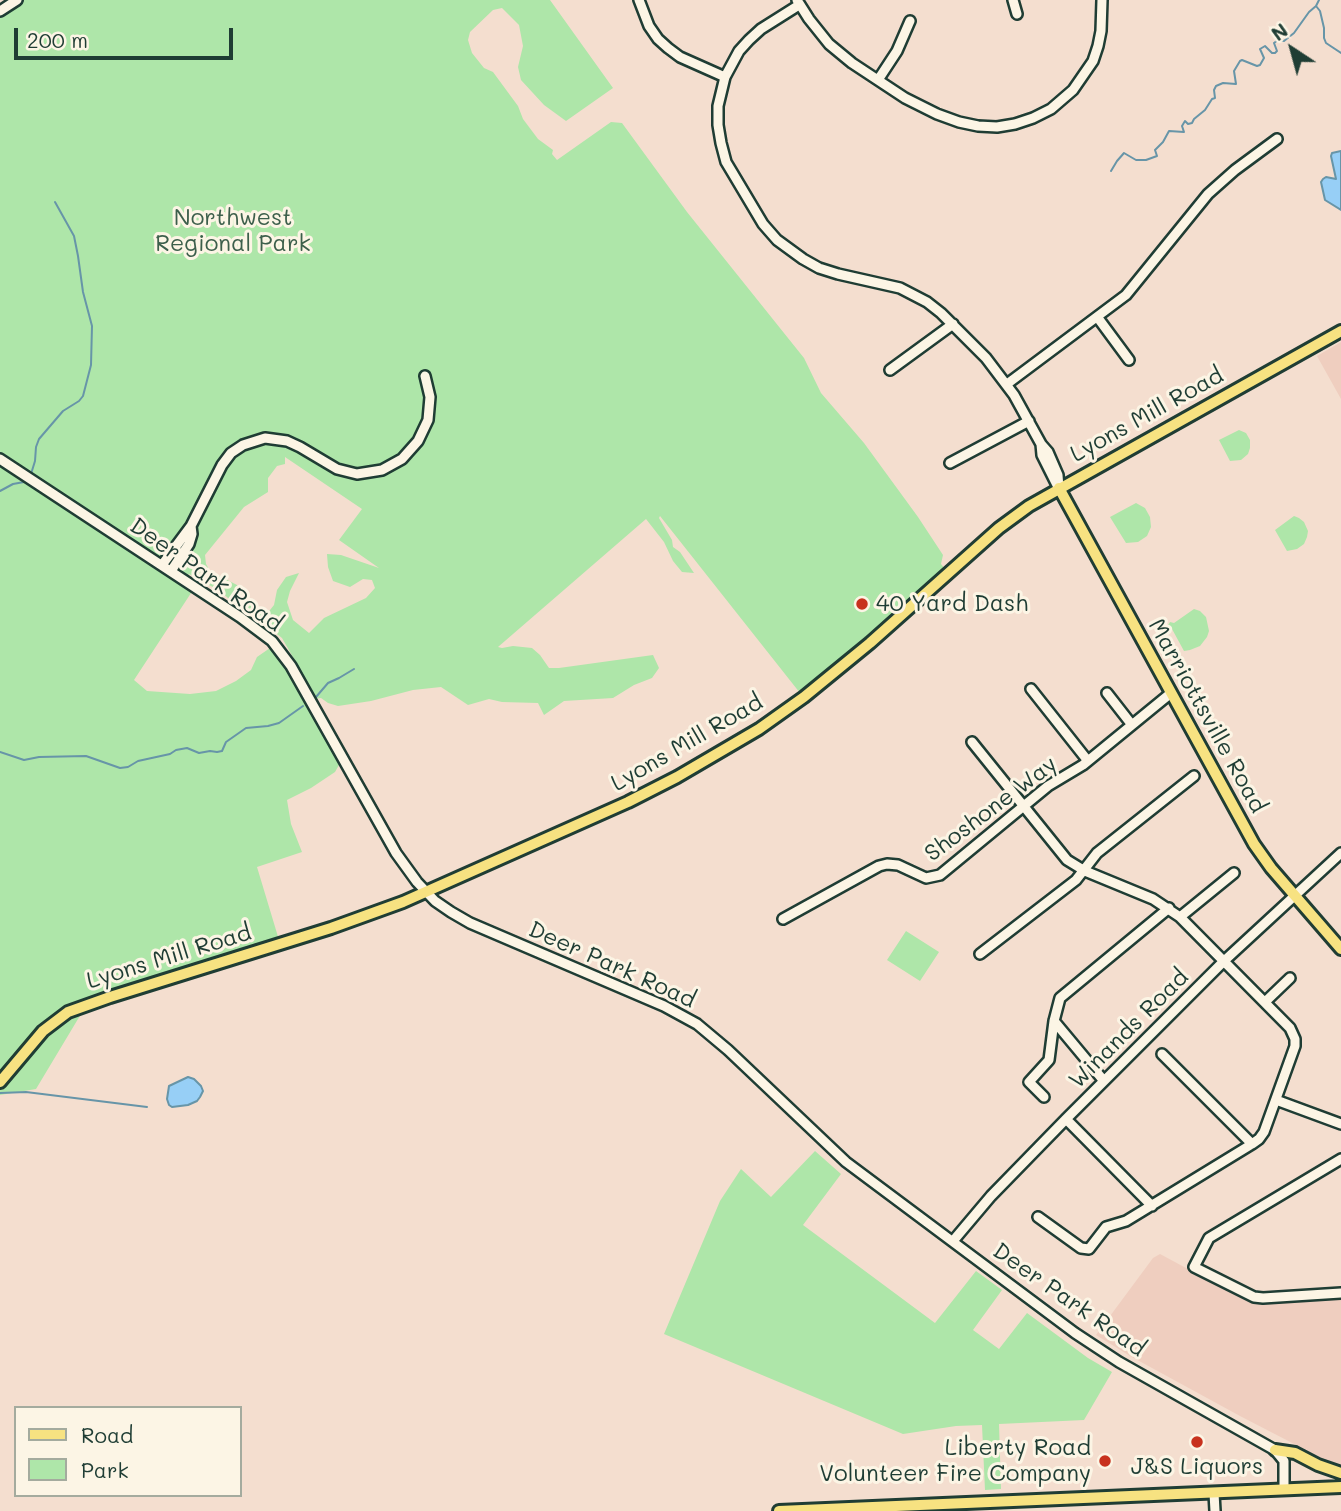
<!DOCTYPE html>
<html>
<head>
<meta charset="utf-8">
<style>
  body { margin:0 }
  #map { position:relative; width:1341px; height:1511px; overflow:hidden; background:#f4decf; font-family:Mali,sans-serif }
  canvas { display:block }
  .legend { position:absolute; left:14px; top:1406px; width:228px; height:91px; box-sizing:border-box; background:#fcf5e5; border:2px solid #a4ab9e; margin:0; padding:9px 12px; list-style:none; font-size:21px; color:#1f3d34 }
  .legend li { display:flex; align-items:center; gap:14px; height:35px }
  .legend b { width:35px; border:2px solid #a4ab9e }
  .north { position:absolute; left:1257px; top:14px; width:70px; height:70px; -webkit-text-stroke:5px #fcf5e5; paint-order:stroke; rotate:324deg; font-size:19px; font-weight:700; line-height:28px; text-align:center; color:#1f3d34 }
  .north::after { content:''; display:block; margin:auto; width:24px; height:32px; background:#1f3d34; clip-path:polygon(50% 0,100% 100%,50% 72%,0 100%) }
  .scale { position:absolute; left:14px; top:28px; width:219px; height:32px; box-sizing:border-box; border:4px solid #1f3d34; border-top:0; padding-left:9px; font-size:21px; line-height:24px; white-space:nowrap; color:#1f3d34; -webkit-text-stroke:5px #fcf5e5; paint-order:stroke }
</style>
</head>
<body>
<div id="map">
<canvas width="1341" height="1511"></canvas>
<ul class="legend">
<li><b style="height:9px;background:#f7e281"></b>Road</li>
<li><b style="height:19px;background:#aee6a9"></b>Park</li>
</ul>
<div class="north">N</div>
<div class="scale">200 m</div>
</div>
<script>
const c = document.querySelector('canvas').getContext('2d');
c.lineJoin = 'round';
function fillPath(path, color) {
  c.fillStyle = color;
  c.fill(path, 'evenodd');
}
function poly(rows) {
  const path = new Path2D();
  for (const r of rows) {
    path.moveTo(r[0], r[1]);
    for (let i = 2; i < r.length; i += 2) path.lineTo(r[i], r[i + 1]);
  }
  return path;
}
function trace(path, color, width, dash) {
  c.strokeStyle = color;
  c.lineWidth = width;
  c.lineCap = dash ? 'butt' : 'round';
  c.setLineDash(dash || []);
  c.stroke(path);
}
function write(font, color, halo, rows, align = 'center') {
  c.font = font + ' Mali,sans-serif';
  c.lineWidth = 6;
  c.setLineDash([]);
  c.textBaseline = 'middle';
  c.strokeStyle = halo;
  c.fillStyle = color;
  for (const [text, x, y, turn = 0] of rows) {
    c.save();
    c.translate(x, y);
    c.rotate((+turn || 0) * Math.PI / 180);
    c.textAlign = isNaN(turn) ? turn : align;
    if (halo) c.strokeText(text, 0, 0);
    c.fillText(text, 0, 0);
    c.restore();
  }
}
fillPath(poly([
  [1341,342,1341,399,1317,356],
  [1160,1254,1253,1304,1341,1298,1341,1466,1329,1462,1240,1416,1130,1356,1096,1335,1153,1258]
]), '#efcebf');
fillPath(poly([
  [23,0,550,0,613,88,566,121,544,105,521,80,518,67,523,46,519,25,502,8,493,10,470,32,468,40,472,53,484,68,493,72,518,106,523,119,538,139,553,150,552,154,557,160,611,122,622,123,687,212,804,358,821,393,864,443,918,517,943,555,941,564,946,570,917,596,800,693,660,516,659,518,672,540,673,547,680,552,694,573,682,572,673,561,664,542,646,519,498,647,502,648,513,646,532,648,540,655,549,668,559,668,653,655,659,668,652,678,634,685,613,698,564,701,544,715,538,703,502,702,489,699,468,705,441,687,413,690,371,701,338,706,328,703,321,698,313,699,304,682,306,680,282,638,259,620,236,605,220,591,189,574,182,583,193,590,134,680,147,691,190,694,216,691,236,681,251,670,257,657,270,648,277,654,292,678,339,765,335,772,311,788,287,800,291,824,302,852,257,867,279,940,61,1012,39,1028,0,1076,0,465,8,468,4,456,0,453,0,15],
  [285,457,362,509,339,540,379,568,341,555,327,554,328,567,333,581,350,587,363,579,372,580,375,588,366,598,324,618,309,633,293,620,287,602,290,591,299,573,286,577,277,590,274,605,266,615,255,611,237,585,210,571,206,564,205,555,244,507,268,492,268,478,277,466,285,464],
  [1239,430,1246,433,1250,440,1250,448,1248,454,1241,460,1230,461,1219,440],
  [1136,503,1145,508,1150,517,1151,527,1147,536,1138,542,1126,543,1110,517],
  [1294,516,1299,518,1304,522,1308,531,1307,537,1304,544,1297,549,1287,551,1275,530],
  [1194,609,1200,611,1206,617,1209,631,1207,637,1200,646,1190,650,1184,651,1172,629,1168,628,1168,625,1170,622,1174,623],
  [906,931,939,952,920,981,887,960],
  [84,1009,36,1089,0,1095,0,1086,40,1040,61,1020],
  [815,1151,841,1174,803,1225,935,1323,976,1271,1002,1290,973,1330,999,1349,1027,1313,1088,1358,1112,1372,1084,1420,999,1424,1001,1489,985,1490,982,1425,956,1426,903,1434,664,1334,720,1201,741,1169,771,1197]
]), '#aee6a9');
const water = poly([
  [1341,151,1341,210,1325,200,1321,182,1323,179,1326,177,1336,179,1331,156,1332,153,1341,151],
  [188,1077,194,1079,201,1086,203,1091,200,1097,197,1101,188,1105,172,1107,169,1105,167,1099,169,1086,188,1077]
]);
fillPath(water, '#97cff6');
trace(water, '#6795a8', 2);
trace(poly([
  [1316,6,1320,11,1324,28,1324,38,1326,43,1341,53],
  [1111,171,1117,161,1124,153,1136,160,1146,160,1157,156,1155,150,1163,142,1169,131,1184,132,1182,126,1185,121,1188,124,1192,123,1194,119,1205,110,1212,99,1215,98,1214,90,1216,86,1223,83,1236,84,1234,71,1240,61,1242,60,1257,66,1260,65,1264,58,1260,49,1265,46,1272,53,1275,53,1277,51,1274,43,1278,40,1284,41,1294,33,1309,12,1316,6,1319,0],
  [31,474,35,461,36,447,39,439,63,411,79,401,83,396,91,365,92,326,83,292,78,256,74,236,55,202],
  [0,491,13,484,24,482],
  [316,697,328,683,339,678,354,669],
  [0,752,24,760,39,757,86,756,120,768,128,767,138,761,170,754,176,750,187,748,199,753,210,751,217,752,222,751,226,742,246,728,268,726,279,723,303,706],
  [0,1093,26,1092,147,1107]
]), '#6795a8', 2);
const minor = poly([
  [639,0,649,26,658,39,668,48,680,57,725,77],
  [797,0,809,19,829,44,852,63,905,98,937,114,959,122,978,126,997,127,1015,124,1033,118,1051,109,1073,90,1093,61,1098,46,1101,31,1102,0],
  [1013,0,1017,14],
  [799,5,761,29,749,40,739,51,725,77,718,106,718,125,721,143,726,162,732,172,763,224,777,240,803,259,819,268,838,274,900,288,927,302,941,313,986,358,1014,395,1041,444,1048,452,1058,475,1059,488],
  [0,11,17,0],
  [878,80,897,51,910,21],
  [1098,318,1129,360],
  [890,370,953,324],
  [1007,384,1126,295,1208,194,1235,170,1277,139],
  [1041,444,1042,455,1058,487],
  [0,459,240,617,272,641,291,666,396,853,417,882,435,901,451,912,470,923,664,1006,697,1024,728,1050,846,1162,1075,1333,1119,1362,1275,1450,1284,1461,1284,1489],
  [950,463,1029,421],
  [162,565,191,526,222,465,231,453,243,445,265,438,287,441,300,447,337,469,357,474,382,470,402,459,418,441,428,420,430,397,425,376],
  [171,571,189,544,192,534,191,526],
  [1031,689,1088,761],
  [1107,693,1132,725],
  [972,742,1067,860,1085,871,1153,899,1180,917,1290,1028,1295,1039,1295,1046,1264,1132,1259,1139,1252,1144,1126,1221,1106,1227,1089,1249,1081,1248,1038,1217],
  [1180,917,1234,873],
  [783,919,879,866,887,864,898,865,926,878,940,875,1048,786,1083,765,1171,693],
  [980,954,1076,880,1097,853,1194,776],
  [1265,1002,1290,978],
  [1054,1021,1104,1081],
  [1162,1054,1252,1144],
  [1044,1097,1029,1082,1049,1060,1054,1021,1060,998,1169,908],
  [1276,1100,1341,1124],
  [1066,1119,1152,1206],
  [1341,1159,1209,1238,1194,1267,1254,1297,1263,1298,1341,1293],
  [953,1241,991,1196,1066,1119,1224,961,1341,853],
  [1214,1493,1215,1511]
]);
const major = poly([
  [1059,488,1254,844,1271,868,1341,949],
  [0,1082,43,1031,68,1012,110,997,331,928,403,902,628,802,677,777,759,729,804,697,870,643,999,528,1029,506,1341,331],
  [1275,1450,1295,1453,1318,1465,1341,1473],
  [779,1511,1341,1487]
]);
trace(minor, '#1f3d34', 14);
trace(major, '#1f3d34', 16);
trace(minor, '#fcf5e5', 9);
trace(major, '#f7e281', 10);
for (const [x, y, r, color] of [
  [862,604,7,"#c8321e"],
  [1197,1442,7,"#c8321e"],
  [1105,1461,7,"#c8321e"]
]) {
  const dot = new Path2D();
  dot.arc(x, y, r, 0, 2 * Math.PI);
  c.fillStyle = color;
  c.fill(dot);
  trace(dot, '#fcf5e5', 2.5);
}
write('23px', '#3c5f4b', '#fcf5e5', [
  ["Northwest",233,218],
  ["Regional Park",233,244]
]);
write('23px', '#1f3d34', '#fcf5e5', [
  ["Lyons Mill Road",1147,415,-29],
  ["Deer Park Road",206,575,35],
  ["Marriottsville Road",1207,716,61],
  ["Lyons Mill Road",687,743,-30],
  ["Shoshone Way",991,809,-37],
  ["Lyons Mill Road",169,957,-17],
  ["Deer Park Road",612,965,24],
  ["Winands Road",1129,1029,-45],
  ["Deer Park Road",1069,1300,35]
]);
write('23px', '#1f3d34', '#fcf5e5', [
  ["40 Yard Dash",876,604],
  ["Liberty Road",1091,1448,"right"],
  ["Volunteer Fire Company",1091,1474,"right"],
  ["J&S Liquors",1197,1467,"center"]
], 'left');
</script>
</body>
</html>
